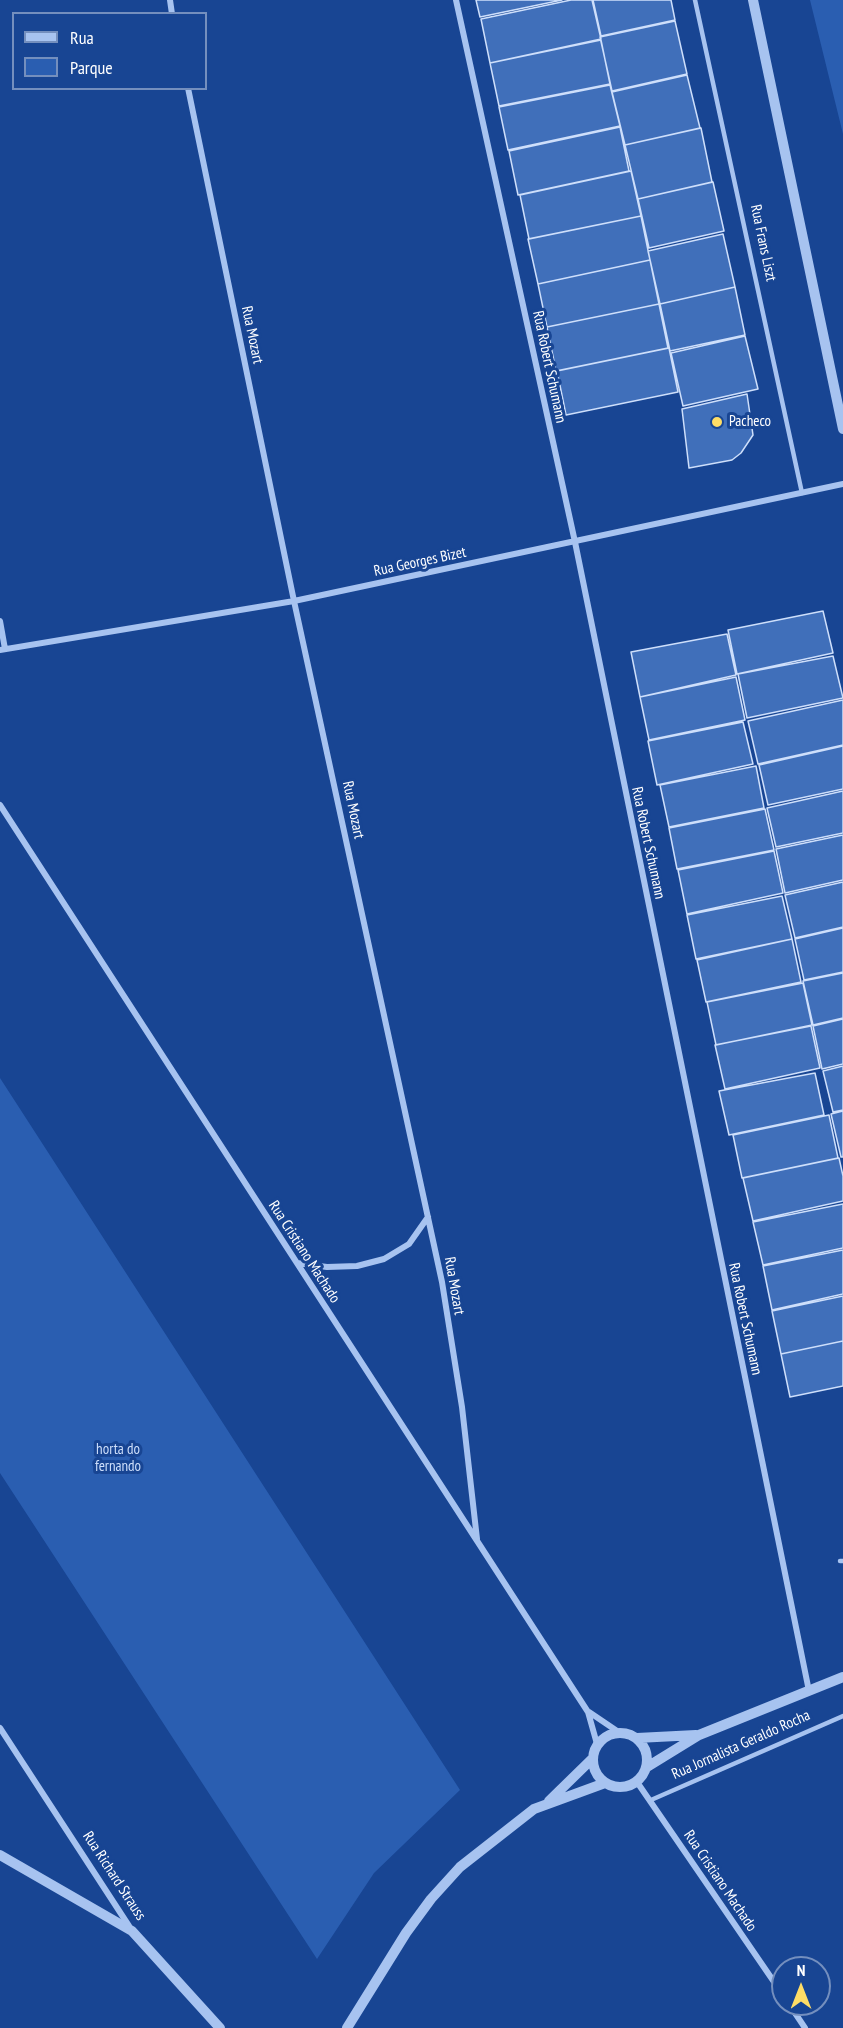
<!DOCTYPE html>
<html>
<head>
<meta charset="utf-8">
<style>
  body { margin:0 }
  #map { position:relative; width:843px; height:2028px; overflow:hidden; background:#184593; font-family:"PT Sans Narrow",sans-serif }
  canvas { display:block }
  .legend { position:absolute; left:12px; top:12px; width:195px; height:78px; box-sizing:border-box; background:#184593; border:2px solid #748fbe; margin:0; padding:8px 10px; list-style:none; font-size:18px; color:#fff }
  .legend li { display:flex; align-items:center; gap:12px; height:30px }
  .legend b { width:30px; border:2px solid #748fbe }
  .north { position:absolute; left:771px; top:1956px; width:60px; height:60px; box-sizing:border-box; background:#184593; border:2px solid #748fbe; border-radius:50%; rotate:0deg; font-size:16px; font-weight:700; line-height:24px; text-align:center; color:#fff }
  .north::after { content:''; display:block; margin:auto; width:21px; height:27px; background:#fd6; clip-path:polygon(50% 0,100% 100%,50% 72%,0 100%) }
</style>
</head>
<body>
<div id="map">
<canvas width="843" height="2028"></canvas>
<ul class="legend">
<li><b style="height:8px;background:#a7c3f0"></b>Rua</li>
<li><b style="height:16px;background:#2a5eb1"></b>Parque</li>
</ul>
<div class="north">N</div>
</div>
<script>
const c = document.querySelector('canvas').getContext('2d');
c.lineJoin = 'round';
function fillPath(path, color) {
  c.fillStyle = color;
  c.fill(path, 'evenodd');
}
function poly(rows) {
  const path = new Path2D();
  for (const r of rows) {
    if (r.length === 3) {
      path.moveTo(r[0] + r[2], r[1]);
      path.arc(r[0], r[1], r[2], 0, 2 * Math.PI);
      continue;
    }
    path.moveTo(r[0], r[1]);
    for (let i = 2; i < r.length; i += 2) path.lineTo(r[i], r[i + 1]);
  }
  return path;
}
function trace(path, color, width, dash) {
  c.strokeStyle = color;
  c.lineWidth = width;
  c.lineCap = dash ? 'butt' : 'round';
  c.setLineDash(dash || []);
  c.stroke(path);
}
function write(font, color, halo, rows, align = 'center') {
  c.font = font + ' "PT Sans Narrow",sans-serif';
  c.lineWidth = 6;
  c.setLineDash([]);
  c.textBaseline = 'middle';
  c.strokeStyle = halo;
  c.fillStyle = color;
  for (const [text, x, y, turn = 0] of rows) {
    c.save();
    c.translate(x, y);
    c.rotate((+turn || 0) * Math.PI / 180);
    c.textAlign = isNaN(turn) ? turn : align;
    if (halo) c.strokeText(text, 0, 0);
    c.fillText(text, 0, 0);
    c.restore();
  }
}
fillPath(poly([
  [810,0,843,0,843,134],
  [0,1078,460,1790,374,1873,317,1959,0,1473]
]), '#2a5eb1');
const building = poly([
  [476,0,562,0,480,17,476,0],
  [571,0,592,0,601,39,490,63,481,19,571,0],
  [593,0,671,0,675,20,601,36,593,0],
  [675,21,687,74,612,91,600,37,675,21],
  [601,40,610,84,499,106,490,63,601,40],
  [687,75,700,128,625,145,612,92,687,75],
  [610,85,620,126,508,150,499,107,610,85],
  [620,127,629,171,518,195,509,151,620,127],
  [701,128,712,182,638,199,625,145,701,128],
  [631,171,641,216,529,239,520,195,631,171],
  [713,182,724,231,649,248,638,199,713,182],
  [641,216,650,260,538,284,528,239,641,216],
  [723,234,735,287,660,304,648,251,723,234],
  [650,260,659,304,547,327,538,284,650,260],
  [735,287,745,335,670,351,660,304,735,287],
  [659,304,668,348,556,371,547,327,659,304],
  [745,336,758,389,683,406,671,353,745,336],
  [669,348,678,392,566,415,557,371,669,348],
  [747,394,753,435,741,453,732,460,689,468,682,409,747,394],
  [823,611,833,653,737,674,728,630,823,611],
  [727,634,736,675,640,697,631,652,727,634],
  [833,656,843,698,747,718,738,674,833,656],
  [736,677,745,720,649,740,640,697,736,677],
  [843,700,843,745,758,764,748,721,843,700],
  [743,722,753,764,657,785,648,741,743,722],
  [843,746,843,789,768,805,759,765,843,746],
  [756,766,764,808,669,827,660,785,756,766],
  [843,791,843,833,776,847,767,808,843,791],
  [765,809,774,850,677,869,669,828,765,809],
  [843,835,843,880,785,893,776,849,843,835],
  [774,851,783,893,687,914,678,870,774,851],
  [843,882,843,927,795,938,785,895,843,882],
  [782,896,792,939,696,959,687,915,782,896],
  [843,928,843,972,804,980,795,939,843,928],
  [792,939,801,982,706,1002,697,960,792,939],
  [843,973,843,1018,813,1025,803,981,843,973],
  [803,983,812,1025,716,1045,707,1002,803,983],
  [843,1019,843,1064,822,1069,813,1026,843,1019],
  [811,1026,820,1068,725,1089,715,1045,811,1026],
  [843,1066,843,1110,833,1112,823,1071,843,1066],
  [815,1073,824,1115,729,1135,719,1091,815,1073],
  [843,1111,843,1157,841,1157,831,1114,843,1111],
  [829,1115,838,1158,742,1178,733,1135,829,1115],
  [839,1158,843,1176,843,1201,753,1221,743,1178,839,1158],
  [843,1204,843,1248,763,1265,753,1222,843,1204],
  [843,1250,843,1294,772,1310,763,1266,843,1250],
  [843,1296,843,1341,781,1354,772,1311,843,1296],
  [843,1341,843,1386,790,1397,781,1354,843,1341]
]);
fillPath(building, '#406fba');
trace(building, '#cedffb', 1.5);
trace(poly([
  [695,0,802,493],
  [840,1561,843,1561],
  [651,1800,843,1716]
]), '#a7c3f0', 4.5);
trace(poly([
  [170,0,172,14],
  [456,0,575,542,809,1691],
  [188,88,294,601,442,1282,462,1407,477,1539],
  [0,621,5,649],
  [0,650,294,601,843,484],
  [0,805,588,1712,597,1744],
  [297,1263,327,1267,357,1266,384,1259,409,1244,428,1217],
  [589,1712,620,1733],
  [0,1728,129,1926],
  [637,1782,783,1995],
  [789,2004,805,2028]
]), '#a7c3f0', 6);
trace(poly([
  [753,0,843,429],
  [620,1760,27],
  [637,1738,696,1735],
  [647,1767,699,1735,843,1677],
  [549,1801,593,1758],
  [0,1855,132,1931,220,2028],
  [347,2028,406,1933,431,1899,460,1867,534,1809,605,1783]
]), '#a7c3f0', 10);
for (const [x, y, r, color] of [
  [717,422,6,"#fd6"]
]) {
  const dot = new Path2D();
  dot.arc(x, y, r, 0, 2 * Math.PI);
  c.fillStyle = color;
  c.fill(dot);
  trace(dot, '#184593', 2);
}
write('15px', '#fff', '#184593', [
  ["Rua Frans Liszt",763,243,78],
  ["Rua Mozart",252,335,78],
  ["Rua Robert Schumann",549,367,78],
  ["Rua Georges Bizet",420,562,-12],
  ["Rua Mozart",353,810,78],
  ["Rua Robert Schumann",648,843,78],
  ["Rua Cristiano Machado",304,1252,57],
  ["Rua Mozart",454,1286,80],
  ["Rua Robert Schumann",745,1319,78],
  ["Rua Jornalista Geraldo Rocha",741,1745,-24],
  ["Rua Richard Strauss",114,1876,57],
  ["Rua Cristiano Machado",720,1881,56]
]);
write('15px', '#fff', '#184593', [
  ["Pacheco",729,422]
], 'left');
write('15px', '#cedffb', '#184593', [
  ["horta do",118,1450],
  ["fernando",118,1467]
]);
</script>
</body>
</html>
